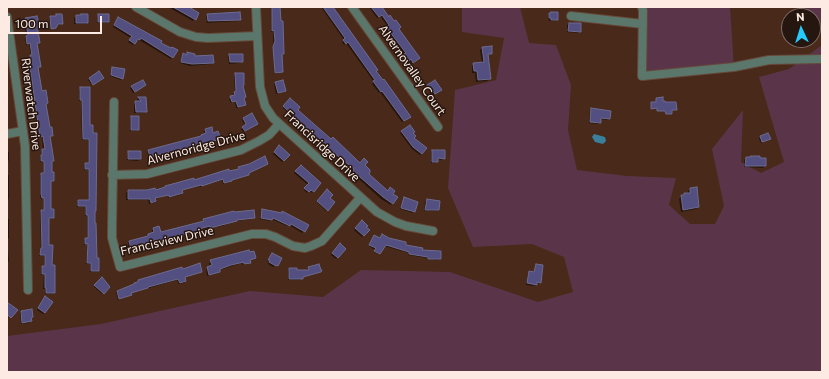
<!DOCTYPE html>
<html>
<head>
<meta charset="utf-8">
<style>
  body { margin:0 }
  #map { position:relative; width:829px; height:379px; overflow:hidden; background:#492919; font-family:Commissioner,sans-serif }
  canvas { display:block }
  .frame { position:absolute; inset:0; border:8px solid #fdebe3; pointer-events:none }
  .north { position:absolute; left:781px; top:8px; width:40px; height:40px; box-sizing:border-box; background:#25160f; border:1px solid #7b6b64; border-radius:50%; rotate:356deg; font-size:11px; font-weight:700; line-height:16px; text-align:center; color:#fdebe3 }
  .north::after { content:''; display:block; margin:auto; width:14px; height:18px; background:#24c9fe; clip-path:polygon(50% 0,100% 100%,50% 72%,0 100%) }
  .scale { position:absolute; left:8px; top:16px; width:94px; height:18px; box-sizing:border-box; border:2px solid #fdebe3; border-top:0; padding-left:5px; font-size:12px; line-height:14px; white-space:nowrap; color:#fdebe3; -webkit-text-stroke:3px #25160f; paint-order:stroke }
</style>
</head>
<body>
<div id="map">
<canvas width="829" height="379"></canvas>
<div class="frame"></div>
<div class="north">N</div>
<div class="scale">100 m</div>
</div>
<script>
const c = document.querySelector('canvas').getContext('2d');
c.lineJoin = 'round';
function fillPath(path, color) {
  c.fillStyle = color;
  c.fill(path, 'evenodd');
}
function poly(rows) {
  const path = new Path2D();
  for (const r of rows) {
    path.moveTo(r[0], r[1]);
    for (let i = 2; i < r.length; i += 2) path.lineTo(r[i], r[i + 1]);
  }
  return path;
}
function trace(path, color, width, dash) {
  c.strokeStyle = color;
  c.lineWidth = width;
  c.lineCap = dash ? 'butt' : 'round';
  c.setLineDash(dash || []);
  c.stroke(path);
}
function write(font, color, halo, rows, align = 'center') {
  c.font = font + ' Commissioner,sans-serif';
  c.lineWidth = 3;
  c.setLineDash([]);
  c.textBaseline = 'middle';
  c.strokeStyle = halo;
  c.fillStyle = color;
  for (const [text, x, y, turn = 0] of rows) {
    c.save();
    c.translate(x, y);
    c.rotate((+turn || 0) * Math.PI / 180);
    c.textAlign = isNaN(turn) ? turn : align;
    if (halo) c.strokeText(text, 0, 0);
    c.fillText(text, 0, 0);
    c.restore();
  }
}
fillPath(poly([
  [462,7,520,7,529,43,556,45,571,85,568,130,577,170,627,176,676,178,669,205,690,224,715,224,724,206,712,149,743,110,741,162,761,173,784,162,759,77,789,69,822,45,822,372,7,372,7,336,101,324,250,291,323,297,361,270,450,272,538,302,573,292,564,257,532,244,473,247,448,188,455,90,496,80,504,38,462,32],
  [642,7,730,7,734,67,642,76],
  [806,7,822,7,822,27]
]), '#5a3549');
fillPath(poly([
  [594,134,605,137,606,141,603,144,595,142,592,137]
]), '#3b7f9b');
fillPath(poly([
  [168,7,187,7,198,13,193,21],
  [272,7,280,7,283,54,282,55,282,72,280,73,274,74,273,32,271,32],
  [321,7,332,7,375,71,408,118,402,122,380,92,379,93,372,84,374,82,346,43,344,45,342,42,344,40],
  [369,7,380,7,397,29,418,59,412,64,409,60,407,61,404,56,405,55,385,30,388,27,380,16,377,18],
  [551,13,557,19,555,21,549,21,549,19,548,19,548,15],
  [208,14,240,19,238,21,207,23,206,16],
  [81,15,87,23,86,24,74,24,74,18],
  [99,15,108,22,107,23,97,23,97,17],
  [50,17,62,23,60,25,56,25,53,29,50,30,49,19],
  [25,19,36,26,39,42,36,44,40,67,37,68,49,128,52,136,49,137,53,181,50,182,50,210,53,218,51,219,48,219,48,243,54,293,53,294,45,294,45,289,43,289,44,275,41,275,41,268,44,267,44,256,39,256,41,249,40,212,43,211,43,199,41,199,40,196,40,175,43,174,43,162,40,162,40,157,41,156,41,152,43,150,42,137,39,138,28,62,31,56,29,44,26,45,25,38,26,36,24,20],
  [117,19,159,43,177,51,173,58,171,59,139,40,137,41,136,40,133,45,128,42,131,38,113,27],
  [569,24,580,31,578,33,567,32,567,25],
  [799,40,813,40,804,47],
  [482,48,491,53,487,56,490,78,487,81,476,82,475,73,472,73,472,66,474,64,482,63,480,50],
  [183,54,186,55,187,54,194,57,213,63,211,64,190,66,180,63],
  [230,55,242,61,240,63,229,64,228,57],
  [113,68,122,78,121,80,110,76],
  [236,74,242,86,245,105,236,108,235,102,231,103,229,99,234,96,233,94,235,92,234,76],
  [89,79,101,79,92,85,88,80],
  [434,81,439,91,433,95,426,87],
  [138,82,143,86,133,93,130,88],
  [275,83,285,91,283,92,276,94,274,84],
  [81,88,89,126,96,259,98,270,97,272,90,272,90,264,86,264,88,245,84,245,84,240,87,239,87,216,85,216,85,207,77,207,77,202,79,201,88,201,88,170,84,170,84,165,88,164,88,140,82,140,81,101,79,101,79,90],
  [139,98,145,98,146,112,144,113,134,113,134,104,136,102,140,102,137,99],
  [290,100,296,110,360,164,363,165,367,174,387,192,390,189,391,194,396,198,391,205,381,199,352,173,353,172,296,123,298,121,283,108],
  [592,109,609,118,607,120,600,119,598,124,589,123,590,110],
  [131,117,138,129,137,131,130,131,130,119],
  [243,119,255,125,243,132,241,129,245,126,242,120],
  [205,130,220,139,218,140,149,158,147,152,149,150,199,137,205,135,204,132],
  [402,132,412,133,413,138,422,154,420,155,412,149,400,133],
  [760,137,769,139,761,143,759,139],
  [279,147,289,155,282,162,273,154],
  [433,151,444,158,442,160,437,159,436,163,431,163,431,152],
  [7,152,9,152,9,159,7,164],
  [129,152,140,159,138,161,127,160,127,154],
  [746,158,765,159,765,166,763,168,744,167,744,160],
  [267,164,248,174,247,176,231,180,230,182,223,184,222,180,200,187,200,186,181,190,182,193,180,195,168,198,168,195,155,199,155,201,154,203,149,204,148,200,126,200,126,193,128,191,155,191,165,187,194,181,237,170,239,168],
  [301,166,319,183,312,193,309,190,307,193,304,190,308,185,294,173],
  [7,175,9,175,9,199,7,201,7,207],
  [690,189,698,207,696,209,681,212,679,199,684,194,688,194,688,191],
  [327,191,329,198,334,203,326,211,317,202],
  [405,198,417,203,413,213,400,209],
  [427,200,438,209,437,211,424,211,425,202],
  [262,211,281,213,282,212,304,231,302,233,289,225,287,226,271,219,270,221,260,219,261,212],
  [254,217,252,219,236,221,222,226,198,230,197,232,155,243,154,241,129,249,128,243,147,237,148,235,153,234,152,230,153,229,160,234,202,222,204,220],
  [7,219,9,219,9,238,7,240,9,261,7,263],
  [362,222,368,230,362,237,354,230],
  [382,235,404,246,440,259,438,260,427,259,427,258,408,255,409,253,384,246,378,254,374,252,375,250,369,246,373,237,380,239],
  [340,245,345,249,336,259,331,255],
  [271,255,277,265,273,267,268,264,269,262,267,261],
  [255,258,249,261,248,264,243,265,242,263,229,267,219,270,218,273,207,276,206,269,210,267,209,263,211,261],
  [536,265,540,283,534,286,526,285,528,274,529,272,533,273],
  [308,267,320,271,318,273,302,277,300,280,288,280,288,270,290,269,296,271,307,271],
  [182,270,201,272,184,277,185,281,184,283,179,284,177,280,131,293,129,296,118,300,116,293,117,291,133,286,138,281],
  [102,279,109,287,102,294,94,287],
  [44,299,45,313,43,314,37,310],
  [21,312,32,317,29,323,21,324,20,313]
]), '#0007');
const building = poly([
  [173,7,189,7,199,13,196,20,173,7],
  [272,7,280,7,281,21,283,21,284,54,282,54,283,72,275,73,273,47,275,41,274,30,272,31,272,7],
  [323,7,333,7,378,70,376,71,383,80,384,79,411,117,404,121,382,91,381,92,373,81,375,80,348,42,346,44,343,40,345,38,323,7],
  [371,7,382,7,389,17,390,15,394,21,396,20,401,27,399,29,420,58,413,63,411,59,409,61,404,54,406,53,386,27,389,25,382,15,379,17,371,7],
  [798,10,802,16,788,16,798,10],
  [240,12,241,20,208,21,207,14,240,12],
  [551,12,558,12,558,20,551,20,551,18,549,18,549,13,551,13,551,12],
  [56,14,62,14,63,24,58,24,56,28,51,29,50,16,56,16,56,14],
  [81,14,88,14,88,23,76,23,76,15,81,15,81,14],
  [98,14,109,14,109,22,98,22,98,14],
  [37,16,39,24,37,25,40,43,37,43,41,67,38,67,42,91,46,90,48,103,46,104,50,127,52,127,53,136,50,136,54,161,52,161,52,172,54,172,54,181,51,181,51,209,54,209,54,218,49,218,49,245,53,245,52,265,55,265,55,293,46,293,46,288,45,288,45,274,42,274,42,266,45,266,45,255,40,255,41,248,42,248,41,210,44,210,44,198,42,198,41,194,41,173,44,173,44,161,41,161,41,155,42,155,42,149,45,149,43,136,40,137,29,60,31,60,30,55,32,55,30,43,27,44,26,36,28,35,25,18,37,16],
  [118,17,162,41,161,43,171,48,172,47,178,50,173,58,141,38,140,40,138,39,135,44,129,40,132,36,114,25,118,17],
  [569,23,581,23,581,32,568,31,569,23],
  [801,40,814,40,806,46,801,40],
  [492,46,492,54,488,54,491,79,478,80,477,71,474,71,473,63,484,62,482,47,492,46],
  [187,52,195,54,195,56,213,55,214,63,192,64,181,62,183,53,187,55,187,52],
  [229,54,243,54,243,62,230,62,229,54],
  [112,67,125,69,123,79,111,75,112,67],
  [99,71,104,78,93,85,89,78,99,71],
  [235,73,244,73,244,85,243,86,246,97,244,98,246,105,238,107,236,101,232,102,230,96,235,95,234,92,236,91,235,73],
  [143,80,146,85,135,92,131,86,143,80],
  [283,80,286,91,278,93,275,82,283,80],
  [435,80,442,90,435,94,427,85,435,80],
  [80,87,90,87,90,125,93,125,93,133,97,133,96,211,95,211,95,223,96,223,97,258,99,258,99,271,91,271,91,263,87,263,88,244,85,244,85,238,88,238,88,215,86,215,86,206,78,206,78,200,89,200,89,169,85,169,85,163,89,163,89,139,83,139,82,100,80,100,80,87],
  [138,97,146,97,147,112,136,112,135,101,141,101,138,97],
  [663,97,663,101,665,101,665,102,676,102,677,110,672,110,672,114,666,114,665,111,657,111,657,108,651,109,651,102,656,102,656,98,663,97],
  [290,98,300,107,298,110,331,139,333,137,360,163,364,158,368,162,365,165,370,170,370,172,369,174,388,191,390,187,395,191,393,194,398,197,393,204,383,197,353,171,354,169,325,146,283,106,290,98],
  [591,108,611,111,610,119,601,118,601,123,590,122,591,108],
  [252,113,258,124,245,131,242,127,246,124,243,118,252,113],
  [131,116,139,116,139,130,131,130,131,116],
  [410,125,415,132,413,133,416,136,414,138,427,148,422,154,413,147,401,131,410,125],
  [212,127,213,133,218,131,221,139,150,157,148,150,201,136,201,135,206,133,205,129,212,127],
  [768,133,771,139,762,142,760,136,768,133],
  [279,145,290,155,284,161,274,152,279,145],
  [432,150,445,150,445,159,438,158,438,162,432,162,432,150],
  [128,151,141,151,141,159,128,159,128,151],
  [265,156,268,164,249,173,249,175,232,180,232,181,224,183,223,179,202,186,201,185,182,190,183,193,169,197,169,195,155,198,156,201,151,203,150,199,128,199,128,190,147,190,155,188,156,190,165,187,165,186,194,178,194,180,229,169,229,171,239,169,238,167,249,164,265,156],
  [751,156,760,156,760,158,766,158,766,166,745,166,746,157,751,157,751,156],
  [301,165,321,183,314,192,311,190,309,192,304,188,309,183,295,171,301,165],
  [697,187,699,207,683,210,681,195,684,195,684,193,690,193,690,188,697,187],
  [327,189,333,195,330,198,335,202,328,211,317,201,327,189],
  [404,197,418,202,415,212,401,208,404,197],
  [427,199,440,201,439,210,425,210,427,199],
  [262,209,282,213,282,211,309,225,305,232,291,224,290,226,273,218,272,220,261,218,262,209],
  [254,210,255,218,237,220,237,221,210,228,210,226,199,229,199,231,156,242,156,240,131,249,129,241,148,236,148,234,154,232,153,228,159,226,161,232,204,221,203,219,234,211,235,212,254,210],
  [362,220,368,226,366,227,370,230,364,236,355,228,362,220],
  [382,234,389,238,406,242,406,245,423,248,422,250,441,251,441,259,428,259,428,257,409,254,409,252,386,245,380,254,374,251,376,248,369,245,374,235,380,238,382,234],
  [340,243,346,249,338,258,332,253,340,243],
  [249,250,250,252,254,251,256,258,250,260,251,263,244,264,244,262,231,265,220,269,220,272,209,275,207,267,212,265,210,260,249,250],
  [272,253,282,258,278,266,277,265,276,266,269,262,270,260,268,260,272,253],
  [200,263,202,272,185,277,186,281,180,283,178,279,148,287,148,288,131,293,132,295,119,299,117,291,134,284,134,283,138,282,138,280,182,267,183,269,200,263],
  [319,264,321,270,322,270,321,272,303,277,303,279,289,279,289,268,297,268,297,270,309,270,308,267,319,264],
  [536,264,543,265,541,283,537,282,537,285,527,283,529,271,534,272,536,264],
  [102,277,110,287,104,294,94,285,102,277],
  [45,296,53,302,45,313,38,308,45,296],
  [7,302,18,310,11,318,7,314,7,302],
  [32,309,33,317,31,318,32,321,22,323,21,311,32,309]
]);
fillPath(building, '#534f81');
trace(building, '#6d6b8e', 1);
const minor = poly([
  [136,7,180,32,196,37,208,38,257,36],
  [256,7,260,87,265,106,273,118,377,212,395,222,406,226,433,231],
  [352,7,438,127],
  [642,7,643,11,642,76,734,67,769,60,822,59],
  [571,16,643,24],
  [7,17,25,146,28,290],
  [114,102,112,229,112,238,120,267,252,234,266,234,275,237,293,246,305,248,311,246,322,241,360,198],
  [7,134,23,131],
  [112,175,147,174,241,150,259,141,269,135,279,124]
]);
trace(minor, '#664839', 10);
trace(minor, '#5b766b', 8);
write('12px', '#fdebe3', '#25160f', [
  ["Alvernovalley Court",412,70,55],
  ["Riverwatch Drive",31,104,83],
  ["Francisridge Drive",322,146,43],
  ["Alvernoridge Drive",196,148,-15],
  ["Francisview Drive",167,241,-13]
]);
</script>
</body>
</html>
